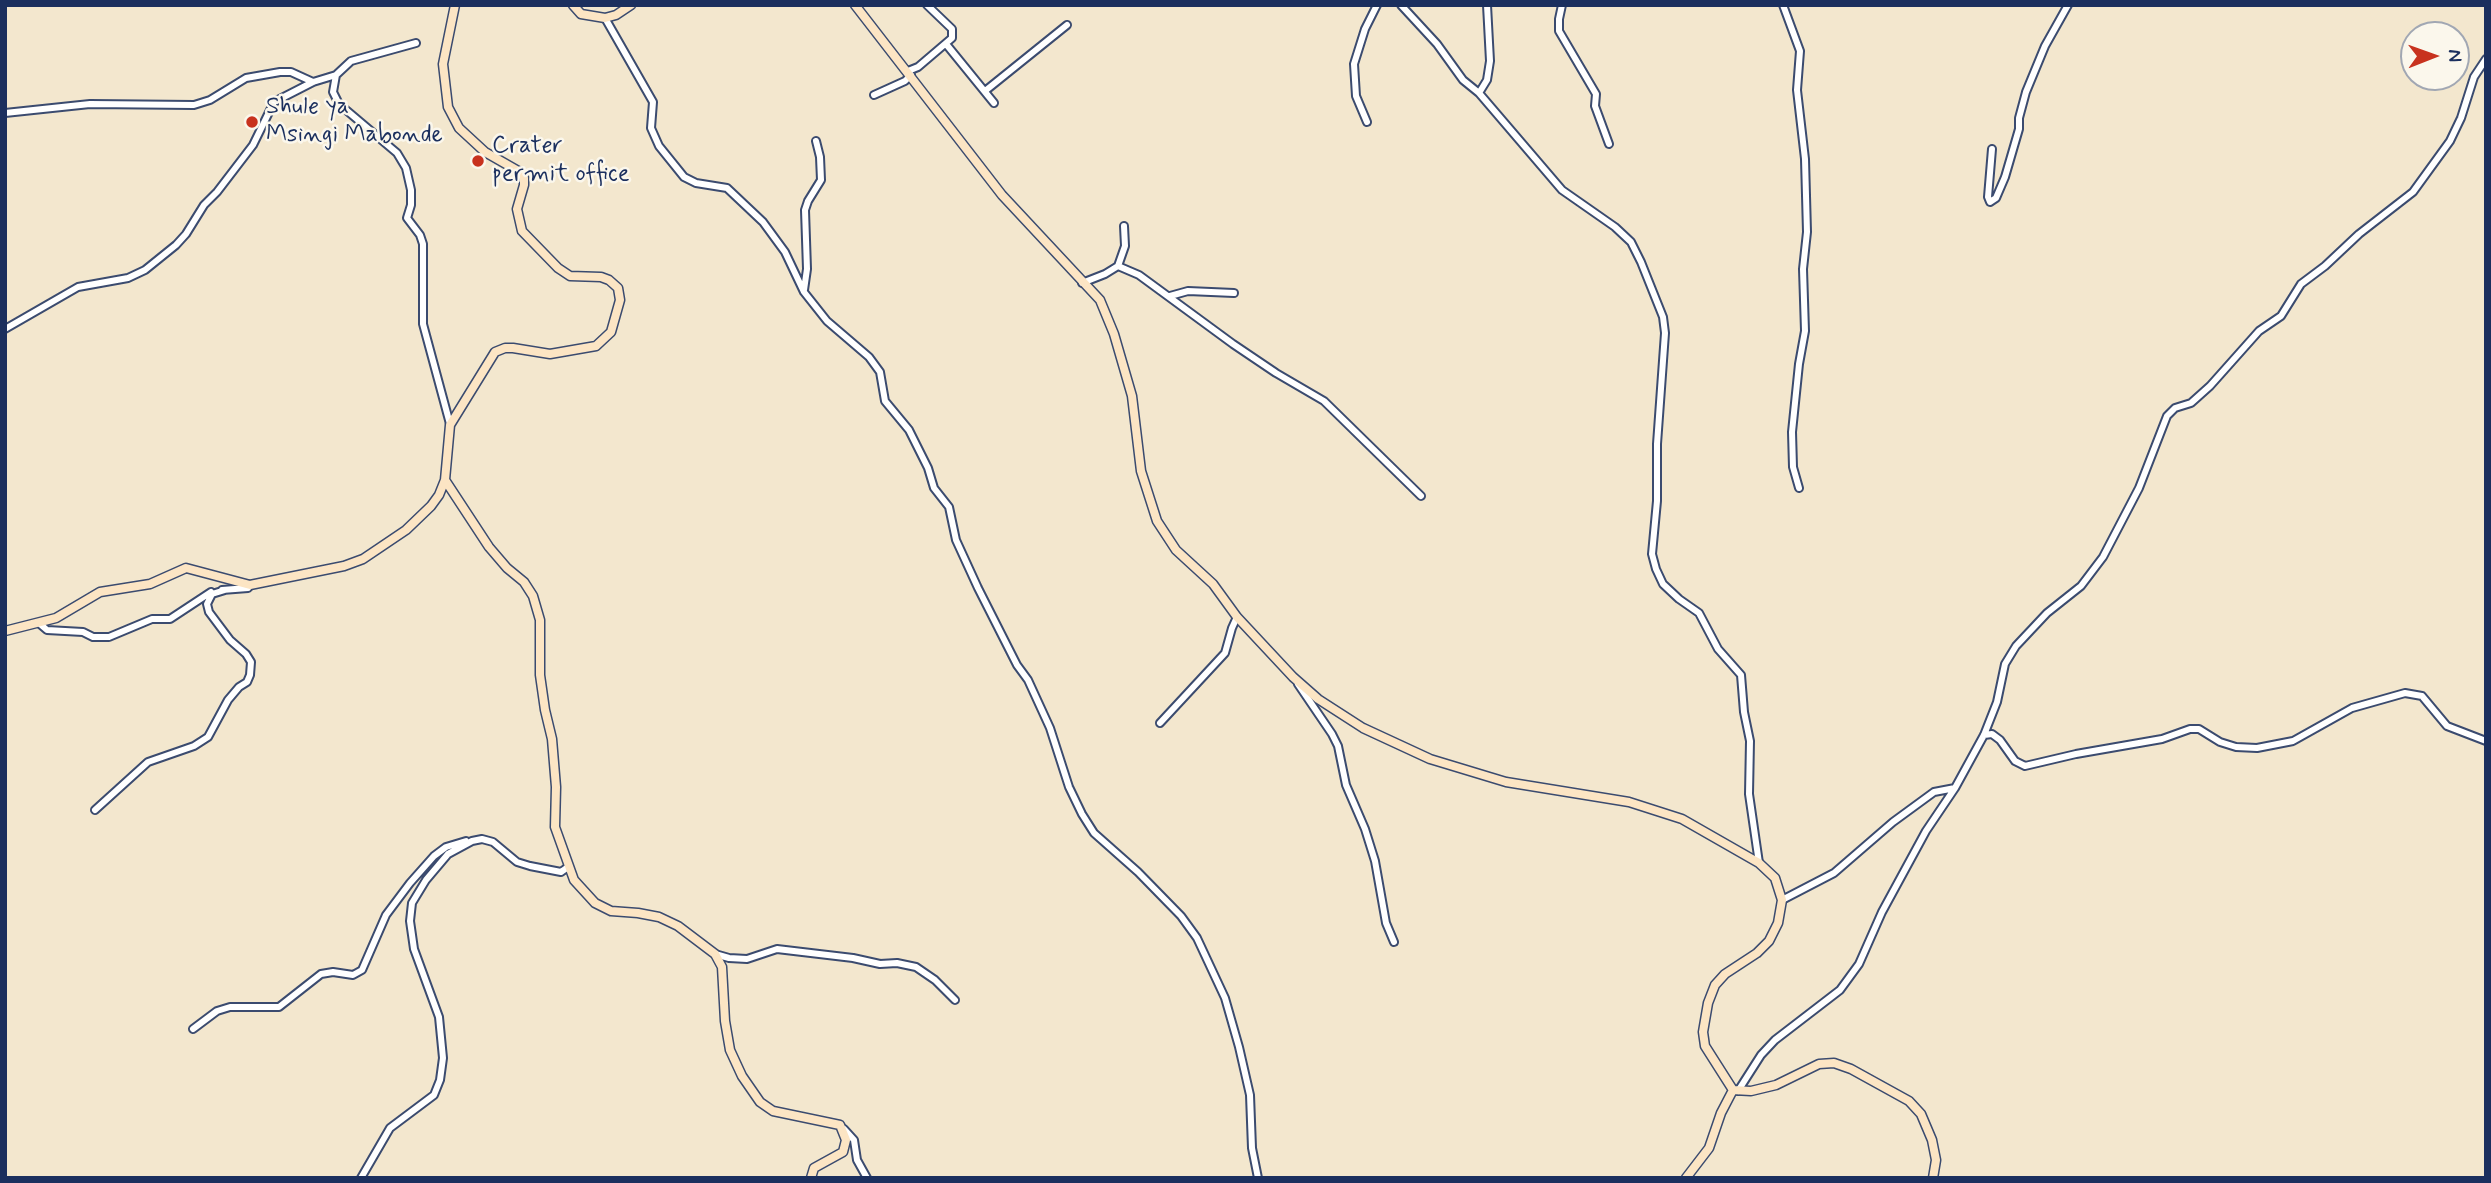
<!DOCTYPE html>
<html>
<head>
<meta charset="utf-8">
<style>
  body { margin:0 }
  #map { position:relative; width:2491px; height:1183px; overflow:hidden; background:#f3e7ce; font-family:Mynerve,sans-serif }
  canvas { display:block }
  .frame { position:absolute; inset:0; border:7px solid #1b2f5e; pointer-events:none }
  .north { position:absolute; left:2400px; top:21px; width:70px; height:70px; box-sizing:border-box; background:#fbf7ec; border:2px solid #a1a7b3; border-radius:50%; rotate:89deg; font-size:19px; font-weight:700; line-height:28px; text-align:center; color:#1b2f5e }
  .north::after { content:''; display:block; margin:auto; width:24px; height:32px; background:#c8321e; clip-path:polygon(50% 0,100% 100%,50% 72%,0 100%) }
</style>
</head>
<body>
<div id="map">
<canvas width="2491" height="1183"></canvas>
<div class="frame"></div>
<div class="north">N</div>
</div>
<script>
const c = document.querySelector('canvas').getContext('2d');
c.lineJoin = 'round';
function poly(rows) {
  const path = new Path2D();
  for (const r of rows) {
    path.moveTo(r[0], r[1]);
    for (let i = 2; i < r.length; i += 2) path.lineTo(r[i], r[i + 1]);
  }
  return path;
}
function trace(path, color, width, dash) {
  c.strokeStyle = color;
  c.lineWidth = width;
  c.lineCap = dash ? 'butt' : 'round';
  c.setLineDash(dash || []);
  c.stroke(path);
}
function write(font, color, halo, rows, align = 'center') {
  c.font = font + ' Mynerve,sans-serif';
  c.lineWidth = 5;
  c.setLineDash([]);
  c.textBaseline = 'middle';
  c.strokeStyle = halo;
  c.fillStyle = color;
  for (const [text, x, y, turn = 0] of rows) {
    c.save();
    c.translate(x, y);
    c.rotate((+turn || 0) * Math.PI / 180);
    c.textAlign = isNaN(turn) ? turn : align;
    if (halo) c.strokeText(text, 0, 0);
    c.fillText(text, 0, 0);
    c.restore();
  }
}
const street = poly([
  [1401,5,1437,44,1463,80,1479,93,1562,190,1615,227,1631,242,1641,262,1663,317,1665,333,1657,444,1657,501,1652,554,1656,569,1663,584,1679,599,1699,613,1718,649,1741,675,1744,712,1750,741,1749,794,1759,863],
  [1562,5,1559,19,1559,31,1596,94,1595,106,1609,144],
  [1783,5,1800,51,1797,90,1805,159,1807,232,1803,269,1805,331,1799,364,1792,432,1793,467,1799,488],
  [605,18,653,102,651,128,659,146,684,177,696,183,727,188,763,222,785,252,804,292,827,321,869,357,880,372,885,401,909,430,928,468,934,488,949,507,956,540,978,588,1017,665,1028,680,1050,728,1069,787,1082,814,1094,833,1138,872,1181,916,1197,938,1225,998,1239,1047,1250,1095,1252,1148,1258,1178],
  [946,44,994,103],
  [908,71,918,67,952,38,952,29,927,5],
  [336,75,333,92,339,104,397,153,406,168,411,190,411,205,407,218,420,235,423,244,423,324,450,424],
  [985,91,1067,25],
  [1479,93,1487,80,1490,61,1487,5],
  [874,95,905,81,911,75],
  [5,113,90,104,194,105,210,100,246,78,280,72,291,72,313,82],
  [1367,122,1356,96,1354,64,1365,29,1377,5],
  [1992,149,1988,197,1990,202,1996,198,2005,177,2019,129,2019,118,2026,92,2045,46,2068,5],
  [1118,266,1125,246,1124,226],
  [1082,283,1105,274,1118,266,1139,275,1233,344,1276,373,1324,401,1421,496],
  [804,290,807,269,805,210,808,201,821,180,820,157,816,141],
  [1170,296,1188,291,1234,293],
  [5,329,78,287,128,278,145,270,176,245,186,234,204,205,217,192,253,145,274,102,313,82,336,75,351,61,416,43],
  [222,590,248,588,250,585],
  [40,624,47,630,83,632,93,637,109,637,152,619,170,619,211,592],
  [1298,684,1332,734,1338,746,1346,785,1365,829,1375,861,1386,923,1394,942],
  [1160,723,1225,653,1232,628,1237,617],
  [1984,735,1992,734,2000,740,2015,761,2025,766,2076,754,2162,739,2190,729,2199,729,2220,742,2236,747,2257,748,2293,741,2352,708,2405,693,2422,696,2447,726,2486,741],
  [95,810,148,762,194,746,208,737,228,700,239,687,247,682,250,675,251,662,246,654,230,640,209,612,207,604,212,594,225,590],
  [1782,900,1834,873,1893,822,1934,792,1955,788,1984,735,1997,702,2005,664,2016,646,2047,613,2081,586,2103,557,2139,488,2167,416,2175,408,2191,403,2210,386,2259,331,2281,316,2301,284,2325,266,2359,234,2413,192,2450,141,2461,118,2474,77,2486,59],
  [715,954,729,958,747,959,777,949,853,958,880,964,897,963,916,967,935,980,955,1000],
  [193,1029,217,1011,230,1007,279,1007,321,974,333,972,353,975,362,970,386,915,410,883,434,856,446,847,466,841],
  [1738,1091,1761,1055,1775,1040,1840,990,1859,964,1882,912,1926,831,1955,788],
  [844,1129,854,1140,857,1160,867,1178],
  [361,1178,390,1128,434,1095,440,1080,443,1058,439,1017,414,949,410,921,412,903,426,880,448,854,472,841,482,839,493,842,517,862,530,866,561,872,568,867]
]);
const secondary = poly([
  [573,5,581,14,605,18,616,15,631,5],
  [855,5,1002,195,1100,300,1114,334,1132,396,1141,471,1157,521,1176,550,1213,584,1237,617,1293,677,1318,699,1363,728,1430,759,1506,782,1629,802,1682,819,1759,863,1775,878,1782,900,1778,923,1769,941,1757,953,1725,974,1715,985,1708,1003,1703,1032,1705,1046,1733,1090,1751,1091,1776,1085,1819,1064,1834,1063,1851,1069,1909,1101,1921,1114,1932,1140,1936,1160,1933,1178],
  [445,480,489,547,507,568,524,582,533,596,540,620,540,675,545,710,552,739,556,787,555,827,574,880,595,903,611,911,638,913,659,917,678,926,715,954,722,967,725,1021,730,1050,742,1076,760,1102,773,1111,840,1125,846,1140,843,1152,814,1168,811,1178],
  [5,631,56,618,100,592,150,584,186,568,250,585,344,566,363,559,406,530,431,506,439,495,445,480,450,425,495,352,505,348,513,348,550,354,596,346,611,332,620,300,618,288,609,280,601,277,570,276,558,268,522,231,517,209,524,185,524,178,520,172,485,152,459,128,448,107,443,64,455,5],
  [1686,1178,1709,1148,1721,1113,1733,1090]
]);
trace(street, '#3b4b6f', 10);
trace(secondary, '#3b4b6f', 11);
trace(street, '#fff', 6);
trace(secondary, '#fce5c4', 8);
for (const [x, y, r, color] of [
  [252,122,7,"#c8321e"],
  [478,161,7,"#c8321e"]
]) {
  const dot = new Path2D();
  dot.arc(x, y, r, 0, 2 * Math.PI);
  c.fillStyle = color;
  c.fill(dot);
  trace(dot, '#fbf7ec', 2.5);
}
write('24px', '#1b2f5e', '#fbf7ec', [
  ["Shule ya",266,108],
  ["Msingi Mabonde",266,136],
  ["Crater",492,147],
  ["permit office",492,175]
], 'left');
</script>
</body>
</html>
